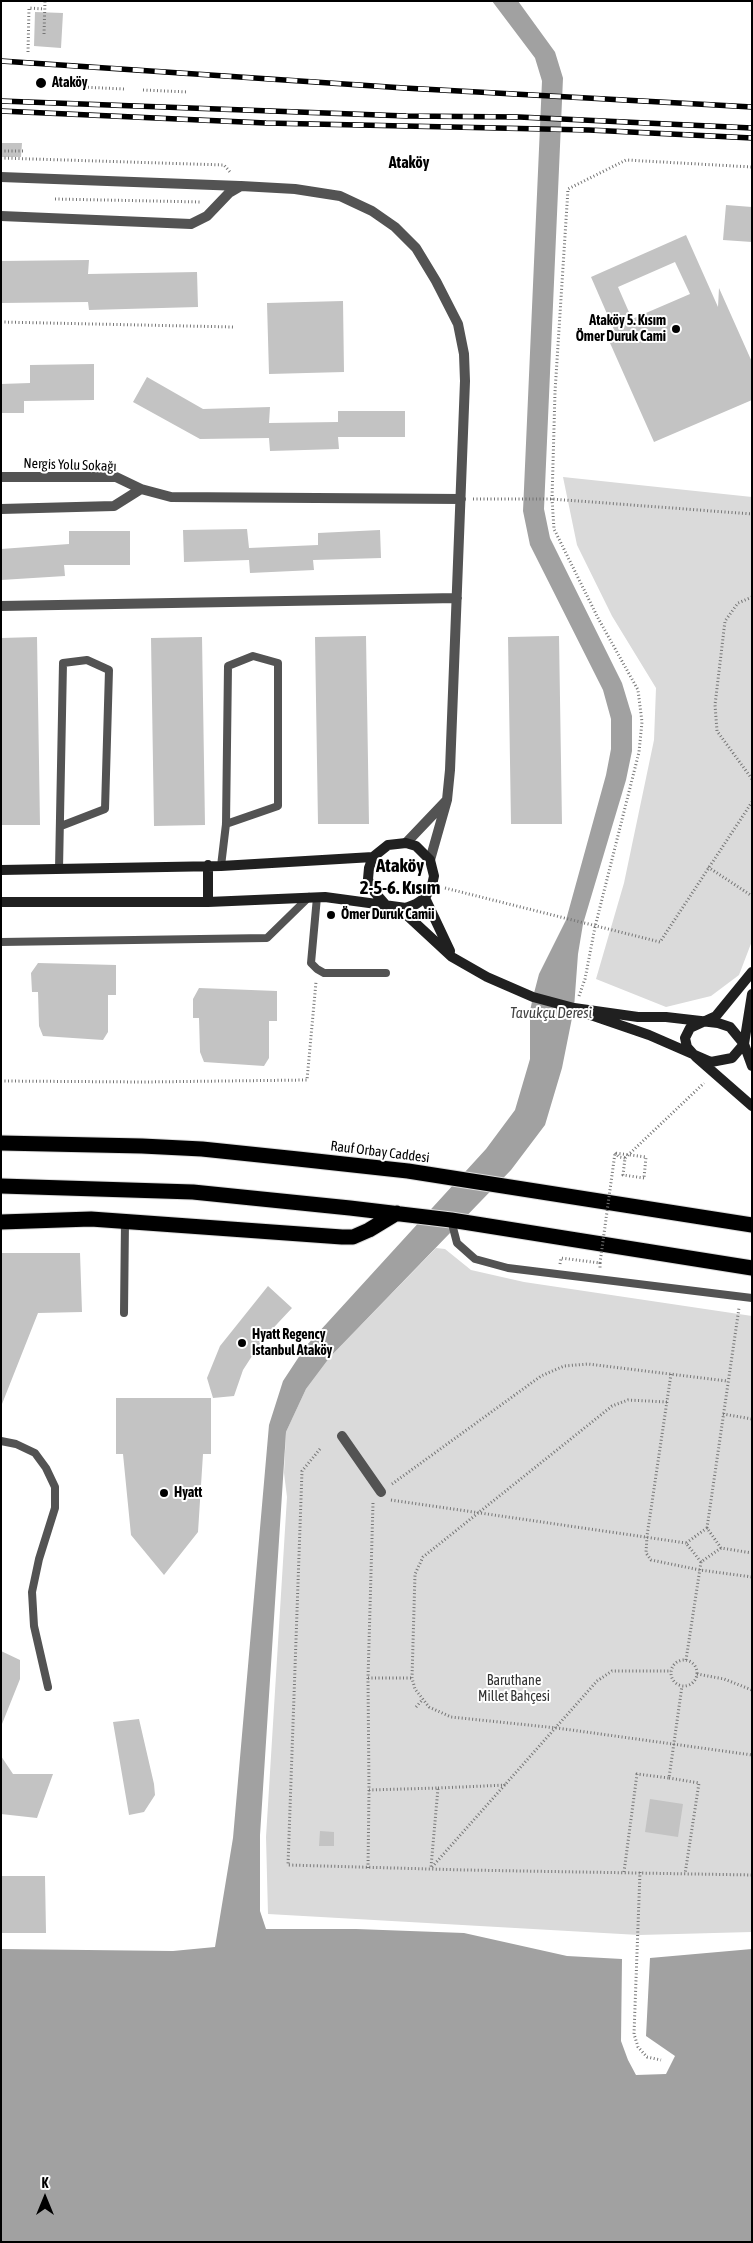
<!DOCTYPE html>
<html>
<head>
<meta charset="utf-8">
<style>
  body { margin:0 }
  #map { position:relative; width:753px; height:2243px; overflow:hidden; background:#fff; font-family:"Asap Condensed",sans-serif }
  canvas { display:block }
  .frame { position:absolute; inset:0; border:2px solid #000; pointer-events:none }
  .north { position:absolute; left:20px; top:2173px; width:50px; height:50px; -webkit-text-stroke:4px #fff; paint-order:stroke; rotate:0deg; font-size:14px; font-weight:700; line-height:20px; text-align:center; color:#000 }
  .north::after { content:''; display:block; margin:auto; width:18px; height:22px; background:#000; clip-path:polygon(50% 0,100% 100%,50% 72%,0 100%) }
</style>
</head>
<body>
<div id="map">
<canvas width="753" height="2243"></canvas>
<div class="frame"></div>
<div class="north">K</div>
</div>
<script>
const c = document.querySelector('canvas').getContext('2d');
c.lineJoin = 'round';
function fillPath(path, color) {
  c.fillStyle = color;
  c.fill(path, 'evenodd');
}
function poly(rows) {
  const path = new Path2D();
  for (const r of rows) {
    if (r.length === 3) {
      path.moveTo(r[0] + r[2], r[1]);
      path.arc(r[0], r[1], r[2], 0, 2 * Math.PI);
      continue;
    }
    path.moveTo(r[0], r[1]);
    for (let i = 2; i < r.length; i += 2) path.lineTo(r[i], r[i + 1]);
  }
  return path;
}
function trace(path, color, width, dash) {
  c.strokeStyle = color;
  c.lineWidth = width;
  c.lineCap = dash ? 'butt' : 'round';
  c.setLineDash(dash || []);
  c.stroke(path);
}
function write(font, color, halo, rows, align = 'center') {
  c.font = font + ' "Asap Condensed",sans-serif';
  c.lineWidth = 4;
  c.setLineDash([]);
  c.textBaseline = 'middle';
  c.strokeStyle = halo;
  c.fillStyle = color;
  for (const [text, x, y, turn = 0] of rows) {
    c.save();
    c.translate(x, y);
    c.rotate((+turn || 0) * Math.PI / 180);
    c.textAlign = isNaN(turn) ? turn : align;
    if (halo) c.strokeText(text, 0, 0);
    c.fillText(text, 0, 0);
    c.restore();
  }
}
fillPath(poly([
  [563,477,752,497,752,941,739,975,711,996,666,1007,596,979,624,883,654,740,656,688,612,616,577,545],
  [436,1248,445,1249,471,1270,524,1282,752,1316,752,1932,639,1935,268,1914,266,1837,287,1497,284,1473,286,1432,306,1389,330,1357]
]), '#dadada');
fillPath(poly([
  [492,1,518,1,555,52,563,78,544,509,550,538,622,683,632,716,632,751,626,780,583,924,578,954,574,1008,562,1068,545,1125,511,1170,330,1357,306,1389,286,1432,260,1835,260,1911,266,1929,356,1929,464,1933,567,1956,622,1959,621,2041,628,2060,636,2075,666,2074,675,2056,646,2036,650,1958,752,1949,752,2242,1,2242,1,1949,173,1951,215,1947,233,1838,269,1425,283,1381,306,1346,486,1149,515,1110,530,1059,530,1011,533,997,539,974,566,920,606,775,611,749,611,719,603,690,530,545,523,511,542,81,535,58]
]), '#a1a1a1');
fillPath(poly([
  [35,12,63,13,61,48,34,46],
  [1,143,22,143,21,157,1,157],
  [726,205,752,207,752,242,723,240],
  [686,235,718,307,719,288,752,362,752,400,654,442,610,343,618,339,591,277],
  [675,262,690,294,632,319,618,287],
  [89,260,88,274,197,272,198,307,89,310,88,302,1,303,1,261],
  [343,301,344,372,269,374,267,303],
  [94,364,94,400,24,401,24,413,1,413,1,384,30,383,30,365],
  [147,377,203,409,270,407,269,423,338,422,338,411,405,411,405,437,338,437,339,449,270,451,269,438,200,439,133,402],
  [247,529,249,548,318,545,318,533,380,530,381,558,313,560,314,570,250,573,249,560,184,562,183,530],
  [69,531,130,531,130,565,64,565,65,576,1,580,1,549,69,544],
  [366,636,369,824,318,824,315,637],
  [559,636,562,824,511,824,508,637],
  [37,637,40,825,1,825,1,638],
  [202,637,205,825,154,826,151,638],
  [38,963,116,965,116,995,108,995,108,1032,103,1040,43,1036,39,1026,38,992,32,992,31,973],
  [199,988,277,991,277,1021,269,1021,269,1058,264,1066,204,1062,200,1052,199,1018,193,1018,193,999],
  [1,1253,80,1253,82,1312,38,1313,2,1404],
  [268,1286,292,1308,263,1339,243,1370,234,1396,213,1398,207,1378,220,1346],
  [116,1398,211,1398,211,1454,203,1454,198,1532,164,1575,131,1535,123,1454,116,1454],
  [1,1651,20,1660,20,1679,2,1724],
  [139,1719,154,1784,155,1795,144,1812,129,1815,113,1722],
  [1,1756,13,1774,53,1774,37,1818,1,1814],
  [650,1799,683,1804,678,1837,645,1832],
  [320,1831,334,1832,334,1846,319,1846],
  [1,1876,45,1876,46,1933,1,1933]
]), '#c3c3c3');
const highway = poly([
  [1,1143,142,1146,202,1149,298,1159,408,1171,752,1225],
  [1,1186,193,1192,350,1208,451,1220,752,1268],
  [1,1222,91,1219,342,1237,353,1237,369,1230,397,1213]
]);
trace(highway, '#dbdbdb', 17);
trace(poly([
  [44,34,45,1],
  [28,52,29,8,44,9],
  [81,87,124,89],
  [143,90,188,92],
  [1,151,24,151],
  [1,158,224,165,230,172],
  [55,199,202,202],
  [1,322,233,327],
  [473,499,552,499,752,514],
  [752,597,738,603,725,621,715,705,717,731,752,779],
  [708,867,752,896],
  [445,888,660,942,752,802],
  [579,996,585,979,595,927,639,752,642,722,638,690,598,618,554,529,552,499,555,392,568,189,626,160,752,167],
  [1,1081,143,1082,307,1080,316,982],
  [615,1153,619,1157,625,1158],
  [644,1178,623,1175,625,1158,704,1083],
  [560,1264,561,1258,600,1263,600,1268],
  [671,1374,647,1536,646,1553,651,1560,700,1570,752,1577],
  [667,1402,628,1400,612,1406,423,1557,415,1574,412,1678,415,1689,429,1707,451,1717,557,1728,752,1755],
  [723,1414,752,1419],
  [320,1449,302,1471,288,1865,465,1870,752,1875],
  [392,1484,541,1376,564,1366,588,1364,727,1381],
  [391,1500,686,1543],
  [373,1503,368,1678,369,1790,438,1788,431,1867],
  [707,1528,739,1308],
  [721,1548,701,1562,686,1543,707,1528,721,1548,752,1553],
  [686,1660,701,1562],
  [684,1673,13],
  [697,1674,724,1679,752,1690],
  [368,1678,412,1678],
  [416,1707,423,1699],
  [669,1778,699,1783,685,1874],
  [438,1788,507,1785],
  [432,1867,597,1681,612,1671,671,1671],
  [368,1868,369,1790],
  [624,1872,637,1774,669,1778,682,1686],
  [640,1872,634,2034,638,2047,647,2057,661,2060]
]), '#757575', 3, [1, 2.5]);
trace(poly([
  [221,866,226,824,228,666,253,656,278,663,278,806,226,824],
  [59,869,63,663,87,660,109,670,105,809,61,826],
  [317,897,311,963,317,969,324,973,386,973],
  [1,942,267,938,309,897],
  [451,1220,457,1243,475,1259,508,1268,752,1298],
  [124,1313,125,1221],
  [1,1441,16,1444,35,1453,46,1468,55,1487,55,1508,39,1559,32,1592,34,1626,48,1687]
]), '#535353', 8);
trace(poly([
  [1,177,240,186],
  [1,216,191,224,207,216,229,193,241,186,295,189,340,196,372,211,395,227,416,248,436,281,458,324,464,354,465,381,450,770,447,800,430,860],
  [1,477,116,477,141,489,171,497,461,499],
  [1,509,114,506,141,489],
  [1,606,457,598],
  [406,843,446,801],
  [342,1436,381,1492]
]), '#535353', 10);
trace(poly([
  [208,865,208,902],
  [1,870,221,866,373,857],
  [425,898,450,951],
  [1,902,208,902,325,897,406,908,416,904,425,898,432,885,434,876,430,860,416,846,406,843,388,845,373,857,369,868,368,879,371,888,385,904],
  [398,907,452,957,487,977,533,997,574,1008,638,1017,666,1017,718,1023,730,1027,744,1044,752,1066],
  [752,972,716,1016,690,1028,685,1038,687,1047,696,1057,752,1106],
  [582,1012,649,1035,711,1062,732,1058,744,1044],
  [744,1044,752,994]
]), '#202020', 10);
trace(highway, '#000', 15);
const rail = poly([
  [1,61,404,88,752,107],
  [1,101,406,116,519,117,752,128],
  [1,111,266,123,589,130,752,138]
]);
trace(rail, '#000', 5.5);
trace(rail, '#fff', 4, [11]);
trace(poly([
  [600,1263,615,1153,646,1157,644,1178]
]), '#757575', 3, [1, 2.5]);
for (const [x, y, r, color] of [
  [41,83,6,"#000"],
  [676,329,5,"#000"],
  [331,915,5,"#000"],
  [242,1343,5,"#000"],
  [164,1493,5,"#000"]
]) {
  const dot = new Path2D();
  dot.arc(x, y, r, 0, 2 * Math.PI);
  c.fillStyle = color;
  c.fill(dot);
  trace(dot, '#fff', 2);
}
write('bold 14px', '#000', '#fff', [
  ["Ataköy",52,83],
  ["Ataköy 5. Kısım",666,321,"right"],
  ["Ömer Duruk Cami",666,337,"right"],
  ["Ömer Duruk Camii",341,915],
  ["Hyatt Regency",252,1335],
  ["Istanbul Ataköy",252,1351],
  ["Hyatt",174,1493]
], 'left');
write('14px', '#000', '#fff', [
  ["Nergis Yolu Sokağı",70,465,2],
  ["Rauf Orbay Caddesi",380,1152,7]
]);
write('14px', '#313131', '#fff', [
  ["Baruthane",514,1681],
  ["Millet Bahçesi",514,1697]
]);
write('italic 15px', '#424242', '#fff', [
  ["Tavukçu Deresi",551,1013]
]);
write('bold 16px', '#000', '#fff', [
  ["Ataköy",409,163]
]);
write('bold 19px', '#000', '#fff', [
  ["Ataköy",400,866],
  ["2-5-6. Kısım",400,888]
]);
</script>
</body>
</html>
